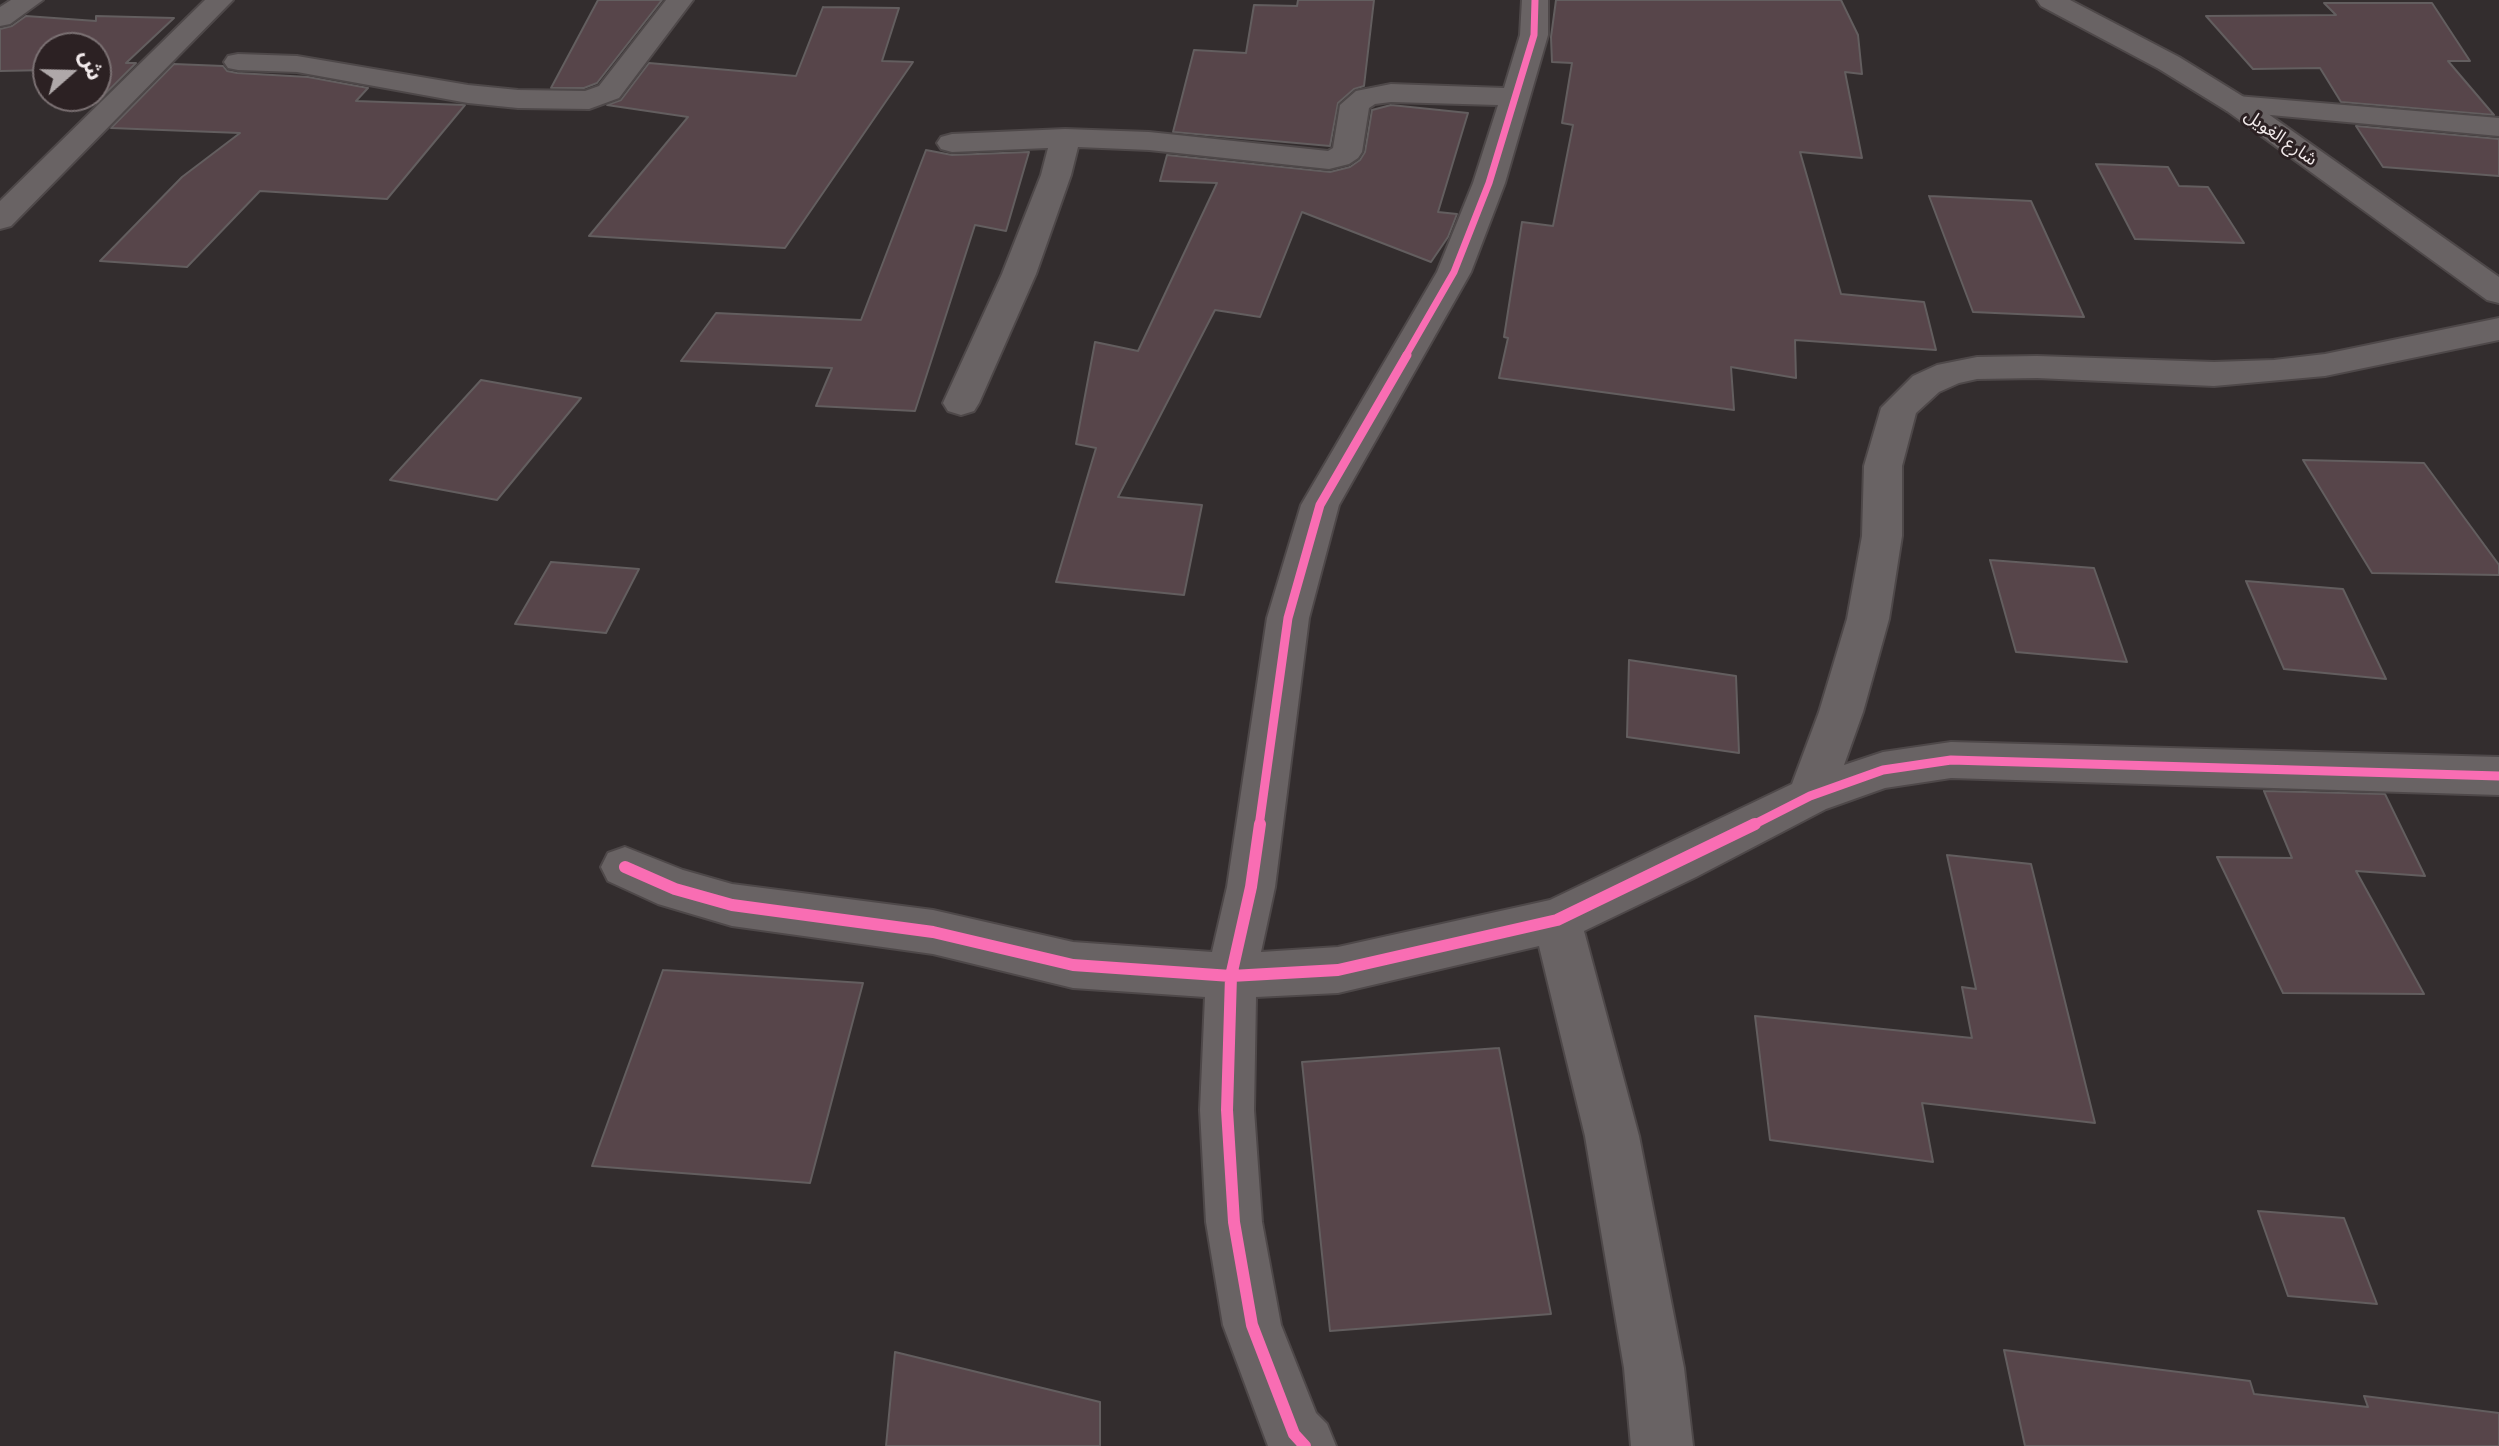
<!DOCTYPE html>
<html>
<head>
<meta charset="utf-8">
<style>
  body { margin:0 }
  #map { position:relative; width:2499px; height:1446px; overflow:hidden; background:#332d2e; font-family:Barlow,"Noto Sans Arabic",sans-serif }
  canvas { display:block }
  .north { position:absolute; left:32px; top:32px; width:80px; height:80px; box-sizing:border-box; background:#2c2123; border:2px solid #7b7173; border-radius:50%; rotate:70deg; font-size:22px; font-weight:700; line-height:32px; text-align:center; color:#f2eaeb }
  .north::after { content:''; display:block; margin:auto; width:28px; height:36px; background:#afa8a9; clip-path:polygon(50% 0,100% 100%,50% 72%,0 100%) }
</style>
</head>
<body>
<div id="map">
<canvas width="2499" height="1446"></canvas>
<div class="north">ش</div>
</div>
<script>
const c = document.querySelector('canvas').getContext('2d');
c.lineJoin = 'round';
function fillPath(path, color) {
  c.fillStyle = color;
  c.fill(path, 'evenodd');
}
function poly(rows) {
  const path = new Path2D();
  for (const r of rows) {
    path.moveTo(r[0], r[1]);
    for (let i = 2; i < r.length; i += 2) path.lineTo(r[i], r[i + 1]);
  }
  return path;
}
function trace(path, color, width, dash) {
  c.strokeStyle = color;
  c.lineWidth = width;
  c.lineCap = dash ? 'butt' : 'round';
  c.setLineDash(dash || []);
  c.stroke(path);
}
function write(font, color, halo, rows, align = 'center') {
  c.font = font + ' Barlow,"Noto Sans Arabic",sans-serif';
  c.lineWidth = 6;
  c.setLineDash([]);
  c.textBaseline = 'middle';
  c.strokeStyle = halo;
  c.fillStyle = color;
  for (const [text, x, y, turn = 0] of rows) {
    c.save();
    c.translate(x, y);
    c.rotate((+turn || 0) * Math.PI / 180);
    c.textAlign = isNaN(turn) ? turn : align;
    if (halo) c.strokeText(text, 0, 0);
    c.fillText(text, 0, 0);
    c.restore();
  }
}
const building = poly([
  [598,0,662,0,597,83,584,88,551,88,598,0],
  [1298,0,1374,0,1364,86,1354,89,1338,103,1330,146,1173,132,1194,50,1246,53,1254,5,1297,6,1298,0],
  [1556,0,1841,0,1858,35,1862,74,1845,72,1862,158,1800,152,1841,294,1924,302,1936,350,1795,340,1796,378,1731,367,1734,410,1499,378,1508,338,1504,337,1522,222,1553,226,1573,125,1562,123,1572,63,1552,62,1551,37,1556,0],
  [2324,3,2432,3,2470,61,2448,61,2494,115,2341,102,2320,68,2253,69,2206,16,2336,15,2324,3],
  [823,7,899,8,882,61,913,62,785,248,589,236,688,117,607,105,621,100,649,63,796,76,823,7],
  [26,16,96,21,96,16,174,18,126,63,136,63,96,103,96,48,48,48,48,70,0,71,0,29,12,26,26,16],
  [174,64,223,66,227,71,237,73,308,77,368,88,356,101,465,105,387,199,260,191,187,267,100,261,182,177,240,133,111,128,174,64],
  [1391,105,1468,113,1438,212,1457,214,1448,237,1431,262,1302,212,1260,317,1215,310,1118,497,1202,505,1184,595,1056,582,1096,448,1076,444,1095,342,1138,351,1217,183,1160,181,1167,155,1330,172,1350,167,1360,160,1365,152,1372,110,1391,105],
  [2356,126,2499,139,2499,176,2383,167,2356,126],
  [926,150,952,155,1029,152,1006,231,975,225,915,411,816,406,832,368,681,361,716,313,861,320,926,150],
  [2096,164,2168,167,2179,186,2208,187,2244,243,2135,239,2096,164],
  [1929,196,2031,201,2084,317,1973,312,1929,196],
  [481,380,581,398,497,500,390,480,481,380],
  [2303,460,2424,463,2499,565,2499,575,2372,573,2303,460],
  [1990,560,2094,568,2127,662,2016,652,1990,560],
  [551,562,639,569,606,633,515,624,551,562],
  [2246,581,2343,589,2386,679,2284,669,2246,581],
  [1629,660,1736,676,1739,753,1627,737,1629,660],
  [2264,791,2385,794,2425,876,2356,871,2424,994,2283,993,2217,857,2292,858,2264,791],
  [1947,855,2031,864,2095,1123,1922,1103,1933,1162,1770,1140,1755,1016,1972,1038,1962,987,1976,989,1947,855],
  [663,970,863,983,810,1183,592,1166,663,970],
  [1499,1048,1551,1314,1330,1331,1302,1062,1499,1048],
  [2258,1211,2344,1218,2377,1304,2288,1296,2258,1211],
  [2004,1350,2250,1381,2254,1394,2368,1407,2364,1396,2499,1413,2499,1446,2025,1446,2004,1350],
  [895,1352,1100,1402,1100,1446,886,1446,895,1352]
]);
fillPath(building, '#57454a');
trace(building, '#635e5f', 2);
const street = poly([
  [11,0,43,0,10,24,0,26,0,7,11,0],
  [205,0,233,0,11,226,0,229,0,201,205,0],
  [666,0,693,0,619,98,589,109,518,108,468,103,297,72,238,70,228,68,224,62,228,56,238,54,297,56,468,85,518,90,585,91,599,86,666,0],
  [1522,0,1548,0,1548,35,1505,183,1471,272,1339,505,1309,618,1275,887,1261,952,1338,947,1550,900,1792,784,1819,712,1847,619,1862,536,1864,466,1881,408,1913,376,1937,365,1977,357,2037,356,2214,362,2274,360,2325,354,2499,318,2499,340,2325,376,2214,386,2037,378,1977,379,1959,383,1939,392,1916,413,1902,466,1902,536,1889,619,1863,712,1844,765,1883,752,1951,742,2499,757,2499,795,1951,778,1885,788,1826,809,1696,877,1584,931,1639,1136,1684,1368,1693,1446,1631,1446,1624,1368,1585,1136,1539,946,1338,993,1256,997,1254,1110,1262,1222,1281,1325,1316,1413,1327,1424,1336,1446,1268,1446,1223,1325,1206,1222,1200,1110,1205,997,1073,988,933,954,732,926,658,904,608,881,601,867,608,853,625,847,683,870,732,884,933,910,1073,942,1212,952,1227,887,1267,618,1301,505,1437,272,1473,183,1498,105,1391,102,1375,104,1369,108,1362,152,1358,158,1349,164,1329,169,1149,150,1078,147,1071,175,1036,274,979,403,974,411,961,415,948,411,943,403,1002,274,1041,175,1048,148,952,152,941,149,937,143,941,137,952,134,1065,129,1149,132,1328,151,1333,148,1340,105,1356,91,1391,84,1504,88,1520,35,1522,0],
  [2237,96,2499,118,2499,136,2227,111,2222,105,2227,99,2237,96]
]);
const secondary = poly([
  [2037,0,2070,0,2179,57,2247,99,2499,277,2499,303,2487,300,2227,111,2159,69,2041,6,2037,0]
]);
trace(street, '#4e4849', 4);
trace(secondary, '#4e4849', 4);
fillPath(street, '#696364');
fillPath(secondary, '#696364');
trace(poly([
  [1405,357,1454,272,1489,183,1534,35,1535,0]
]), '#f96db3', 7);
trace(poly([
  [1259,826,1288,618,1320,505,1407,355],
  [1751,826,1810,796,1883,770,1951,760,2499,776]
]), '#f96db3', 9);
trace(poly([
  [1260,824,1251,887,1231,976,1227,1110,1234,1222,1252,1325,1294,1434,1305,1446],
  [625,867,675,889,732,905,933,932,1073,965,1231,976,1338,970,1557,920,1755,824]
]), '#f96db3', 12);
write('18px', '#f2eaeb', '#2c2123', [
  ["شارع الغويل",2281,137,35]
]);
</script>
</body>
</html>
